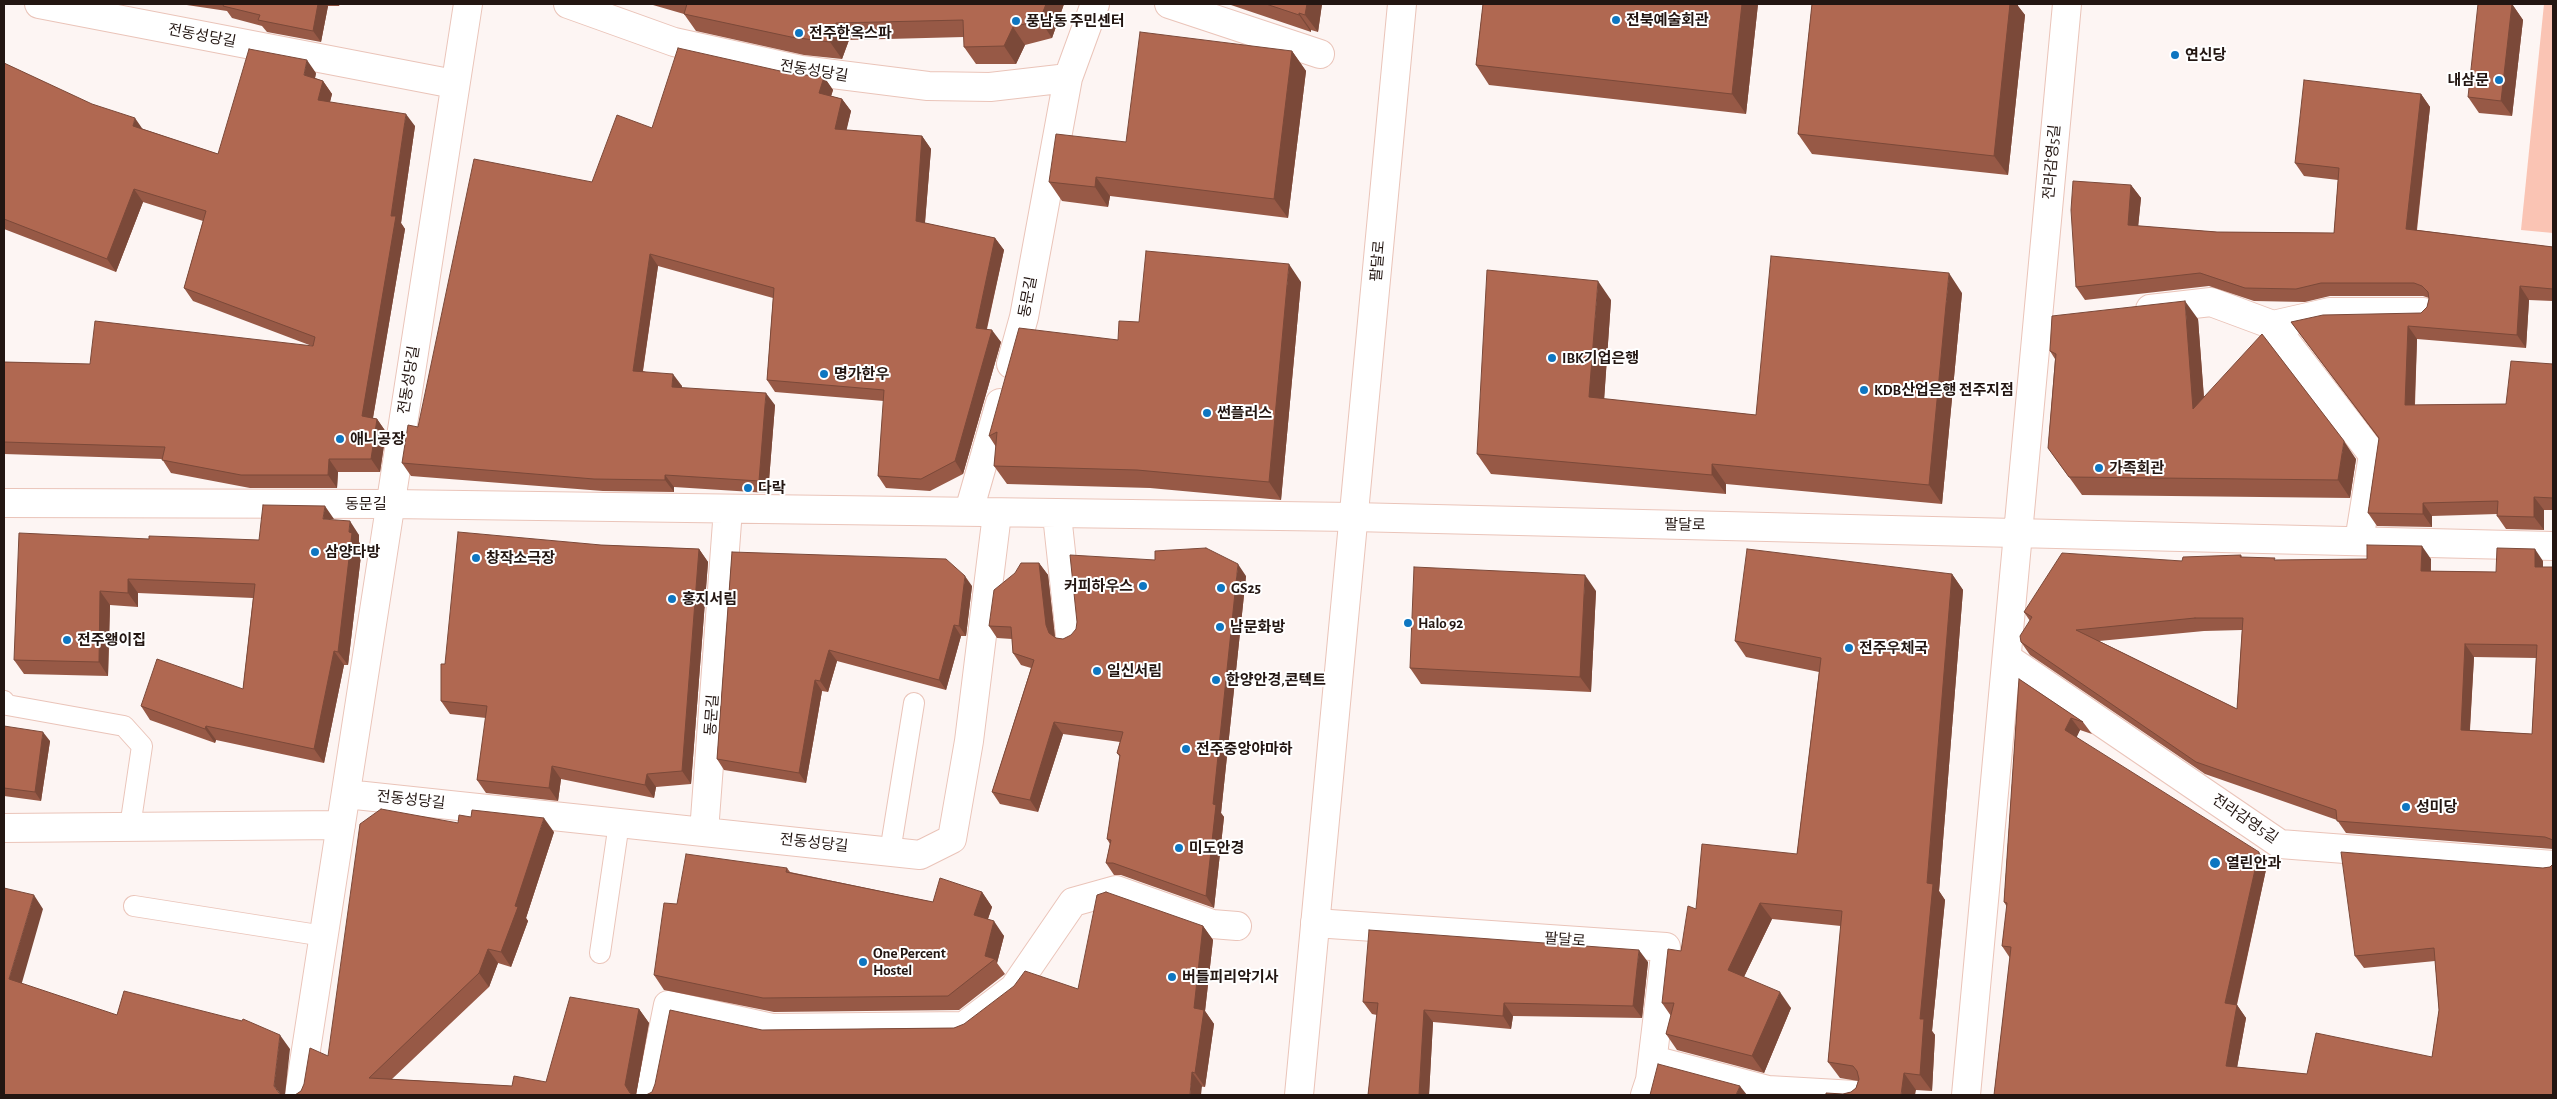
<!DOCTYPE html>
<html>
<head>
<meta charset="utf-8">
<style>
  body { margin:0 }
  #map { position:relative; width:2557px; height:1099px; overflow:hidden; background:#fdf5f3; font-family:"Alegreya Sans",sans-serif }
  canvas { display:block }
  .frame { position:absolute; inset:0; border:5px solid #231612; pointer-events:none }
</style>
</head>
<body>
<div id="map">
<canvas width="2557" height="1099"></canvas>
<div class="frame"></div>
</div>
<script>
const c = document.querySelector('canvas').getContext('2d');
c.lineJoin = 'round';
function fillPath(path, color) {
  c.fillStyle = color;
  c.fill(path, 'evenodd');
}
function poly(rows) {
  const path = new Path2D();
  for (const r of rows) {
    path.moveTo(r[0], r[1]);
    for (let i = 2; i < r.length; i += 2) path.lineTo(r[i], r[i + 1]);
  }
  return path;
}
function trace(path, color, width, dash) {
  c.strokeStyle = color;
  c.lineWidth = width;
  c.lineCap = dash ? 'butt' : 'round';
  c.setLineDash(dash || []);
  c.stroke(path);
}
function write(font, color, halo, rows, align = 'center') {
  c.font = font + ' "Alegreya Sans","Noto Sans KR",sans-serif';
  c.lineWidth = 4;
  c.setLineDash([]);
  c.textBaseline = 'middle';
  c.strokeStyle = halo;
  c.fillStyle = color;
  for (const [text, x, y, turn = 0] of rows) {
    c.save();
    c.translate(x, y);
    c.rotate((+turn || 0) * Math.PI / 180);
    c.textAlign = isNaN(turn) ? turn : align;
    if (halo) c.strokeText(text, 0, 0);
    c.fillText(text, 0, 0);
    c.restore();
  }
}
fillPath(poly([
  [2544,4,2553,4,2553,233,2521,230]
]), '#fac4b4');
const service = poly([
  [4,701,7,705,124,726,142,746,130,827],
  [890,852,914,703],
  [134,906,324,936],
  [600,953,619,823]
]);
const minor = poly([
  [39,4,454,84],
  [568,4,674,42,801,70,928,86,990,87,1068,78],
  [1169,4,1320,54],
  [2150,309,2211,302,2273,325,2373,455,2359,541],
  [2273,325,2330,312,2423,312],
  [1011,364,1024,317,1068,78,1095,4],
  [4,503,390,504,1353,517,2553,546],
  [969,511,1000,403],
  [1057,515,1070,635],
  [2007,658,2280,844,2553,865],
  [346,794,920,855,952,839,969,741,997,514],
  [4,828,341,825],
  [704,832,728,509],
  [1315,923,1666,947,1650,1080,1645,1095],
  [1653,1060,1768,1090,1855,1095],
  [299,1095,468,4],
  [650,1095,668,1005,772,1028,964,1026,1014,988,1073,902,1116,890,1212,924,1237,926],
  [1966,1095,2067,4]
]);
const tertiary = poly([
  [1299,1095,1402,4]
]);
trace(service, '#eac4b9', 22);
trace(minor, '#eac4b9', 30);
trace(tertiary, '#eac4b9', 30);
trace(service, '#fff', 20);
trace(minor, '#fff', 28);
trace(tertiary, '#fff', 28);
fillPath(poly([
  [180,4,340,4,339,6,328,6,321,42,267,32,262,26,232,18,227,11],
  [653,4,1064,4,1052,38,1025,45,1016,64,976,64,964,47,964,37,849,40,842,59,804,55,696,31,684,14,653,5],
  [1228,4,1322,4,1318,32,1311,30,1311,32],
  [1483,4,1758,4,1746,114,1489,85,1476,65],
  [1812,4,2018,4,2018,6,2025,15,2008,175,1812,154,1798,134],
  [2512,4,2523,20,2512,116,2479,113,2468,97],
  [1292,51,1306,71,1288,218,1110,196,1108,207,1062,201,1049,182,1126,142],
  [4,63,143,129,218,154,316,73,315,78,323,81,332,94,330,102,415,126,401,223,405,229,373,418,377,419,386,432,380,472,338,472,337,488,250,488,171,473,162,459,4,454,4,362,90,364,312,346,193,301,184,288,203,221,143,202,116,272,4,229],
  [789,73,824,77,833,90,831,96,842,99,851,111,846,130,922,136,931,149,925,223,995,238,1004,250,987,329,1001,342,963,474,930,491,886,488,878,476,884,401,775,392,767,380,773,298,658,266,643,371,682,386,682,388,775,405,768,493,674,487,674,492,603,491,411,476,402,463,418,427,592,182,652,128],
  [2421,94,2430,107,2417,230,2553,247,2553,301,2529,300,2526,348,2417,339,2415,405,2506,404,2553,364,2553,510,2544,510,2544,530,2506,529,2497,516,2497,514,2432,516,2432,527,2377,526,2368,513,2379,439,2291,322,2421,313,2427,307,2429,298,2423,296,2330,296,2305,302,2254,301,2209,286,2085,300,2076,287,2131,185,2141,198,2138,226,2217,232,2334,233,2338,180,2304,176,2295,163],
  [1301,282,1281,500,1150,488,1007,484,994,466,996,447,989,436,1118,340,1139,322],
  [1962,293,1942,504,1726,484,1726,494,1491,474,1477,454,1611,300,1604,399,1756,415],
  [2198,319,2204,397,2356,459,2350,498,2082,495,2048,448,2055,359,2050,351],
  [334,520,359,535,359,542,362,547,348,665,344,665,324,763,216,740,215,743,150,720,141,706,243,689,253,598,138,593,138,607,110,605,108,676,24,674,14,660,149,539,259,540],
  [601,545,699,549,708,562,691,784,656,787,654,798,561,779,558,801,486,793,477,780,486,718,450,714,441,701,445,664],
  [732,552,972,586,966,636,961,636,946,690,837,661,828,692,822,691,806,783,724,770,717,759],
  [2241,555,2242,557,2276,560,2431,559,2431,571,2496,572,2543,561,2543,567,2553,567,2553,849,2346,833,2337,820,2205,774,2030,655,2021,642,2030,621,2024,612,2182,561],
  [2242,630,2237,709,2099,641,2204,631],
  [2474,657,2536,658,2532,734,2470,730],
  [1039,563,1048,575,1055,637,1056,638,1063,639,1246,576,1221,813,1224,817,1214,908,1121,875,1114,875,1106,863,1110,844,1107,839,1120,757,1117,753,1120,742,1063,734,1038,812,1000,804,992,792,1031,668,1021,665,1013,653,1012,639,997,638,989,626,1015,573],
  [1952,574,1963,590,1939,891,1945,900,1932,1031,1935,1035,1932,1091,1916,1090,1843,1094,1851,1092,1856,1088,1858,1081,1840,1078,1828,1062,1841,926,1772,919,1744,977,1791,1008,1764,1073,1677,1050,1666,1034,1671,1016,1662,1003,1696,909,1797,854,1819,672,1746,657,1735,641],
  [1596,591,1591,692,1421,684,1410,668],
  [2019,679,2083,722,2092,734,2080,730,2076,737,2267,865,2237,1005,2246,1018,2237,1067,2307,1074,2432,1057,2439,1010,2435,961,2364,968,2355,956,2543,868,2550,867,2553,1095,1994,1095,2010,958,2002,946,2007,907,2004,902],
  [4,726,50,741,41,801,4,796],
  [458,823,554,832,526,918,528,921,511,967,498,963,489,987,392,1079,512,1086,546,1082,639,1009,649,1023,636,1095,295,1095,301,1091,328,1056],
  [787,868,790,872,933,902,982,892,992,907,988,919,1004,936,997,963,1005,974,959,1010,774,1012,664,990,654,975],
  [1203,926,1213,940,1205,1011,1214,1024,1205,1087,762,1030,954,1028,1078,989],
  [1648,962,1642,1018,1513,1016,1511,1029,1433,1022,1429,1095,1368,1095,1377,1015,1372,1014,1363,1002]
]), '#975946');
fillPath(poly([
  [318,4,326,4,328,6,321,42,313,31],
  [1046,4,1064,4,1052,38,1040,20],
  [1307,4,1322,4,1318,32,1305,15],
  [1742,4,1758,4,1746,114,1732,94],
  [2009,4,2018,4,2018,6,2025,15,2008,175,1994,156],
  [2512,4,2523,20,2512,116,2501,101],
  [1299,13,1311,30,1311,32,1299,15],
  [836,23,849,40,842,59,830,42],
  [1013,27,1025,45,1016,64,1004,46],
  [1292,51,1306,71,1288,218,1274,199],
  [307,60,316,73,313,88,304,75],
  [824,77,833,90,828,106,819,93],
  [323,81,332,94,327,113,318,100],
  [2421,94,2430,107,2415,242,2406,229],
  [842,99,851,111,844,141,835,129],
  [406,114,415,126,401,223,405,229,371,429,362,416],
  [135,118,144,131,133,126],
  [922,136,931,149,924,233,916,221],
  [1096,177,1110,196,1108,207,1095,187],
  [2131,185,2141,198,2137,238,2128,225],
  [134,189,143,202,116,272,107,259],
  [995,238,1004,250,984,340,976,328],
  [650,254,658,266,641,383,633,371],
  [1289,264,1301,282,1281,500,1269,482],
  [1949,273,1962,293,1942,504,1929,485],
  [1598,281,1611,300,1603,416,1589,397],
  [2520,286,2529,300,2526,348,2517,335],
  [2185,301,2198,319,2206,427,2193,409],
  [2408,326,2417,339,2414,418,2405,405],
  [992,330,1001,342,963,474,955,461],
  [673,374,682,386,681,399,672,387],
  [766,393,775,405,768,493,759,481],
  [377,419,386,432,380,472,371,459],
  [2344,441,2356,459,2350,498,2338,480],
  [329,459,338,472,337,488,328,475],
  [1712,464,1726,484,1726,494,1712,475],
  [665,475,674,487,674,492,665,480],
  [2534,497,2544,510,2544,530,2534,517],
  [2423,503,2432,516,2432,527,2423,514],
  [325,506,334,519,323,519],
  [350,521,359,535,359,542,362,547,348,665,338,652],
  [2422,546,2431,559,2430,584,2421,571],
  [699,549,708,562,691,784,682,771],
  [2535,549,2543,561,2543,580,2535,567],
  [1039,563,1048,575,1055,637,1049,633,1046,625],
  [1238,564,1246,576,1221,813,1224,817,1214,908,1206,896,1213,804],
  [1952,574,1963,590,1939,891,1945,900,1932,1031,1935,1035,1932,1091,1920,1075,1920,1019,1927,883],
  [1585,575,1596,591,1591,692,1580,677],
  [965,576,972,586,966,636,959,626],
  [128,579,138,593,138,607,128,593],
  [100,591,110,605,108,676,99,662],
  [954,625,961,636,946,690,939,680],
  [2465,644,2474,657,2469,742,2461,730],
  [829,650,837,661,828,692,820,681],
  [334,651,344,665,324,763,314,749],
  [815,680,822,691,806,783,799,773],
  [2071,718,2080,730,2074,743,2065,730],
  [1054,722,1063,734,1038,812,1030,800],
  [206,726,216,740,215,743,205,729],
  [43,732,50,741,41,801,35,792],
  [552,766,561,779,558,801,549,788],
  [647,774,656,787,654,798,645,785],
  [544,818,554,832,526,918,528,921,511,967,501,952,515,906],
  [2259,852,2267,865,2234,1016,2225,1003],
  [982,892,992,907,984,930,974,915],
  [34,895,43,909,19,993,9,979],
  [1760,903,1772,919,1739,987,1728,970],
  [994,921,1004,936,997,963,995,959,985,956],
  [1203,926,1213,940,1205,1011,1214,1024,1205,1087,1195,1073,1194,1008],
  [488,949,498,963,489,987,479,973],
  [1639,950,1648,962,1642,1018,1633,1006],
  [1780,992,1791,1008,1764,1073,1752,1056],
  [1504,1003,1513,1016,1511,1029,1503,1016],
  [2237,1005,2246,1018,2235,1079,2226,1066],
  [639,1009,649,1023,636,1095,632,1095,625,1085],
  [1424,1010,1433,1022,1429,1095,1419,1095],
  [280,1035,290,1049,285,1095,281,1095,274,1086],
  [1192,1072,1202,1086,1201,1095,1190,1095],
  [1904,1073,1916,1090,1915,1095,1901,1095],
  [1740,1086,1747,1095,1736,1095]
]), '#7b4939');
const building = poly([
  [224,4,318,4,313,31,258,20,260,15,223,6,224,4],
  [687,4,1046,4,1040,20,1013,27,1004,46,964,47,963,20,836,23,830,42,791,37,684,14,687,4],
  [1266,4,1307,4,1305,15,1299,13,1299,15,1266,4],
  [1483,4,1742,4,1732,94,1476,65,1483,4],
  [1812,4,2010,4,1994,156,1798,134,1812,4],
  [2478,4,2512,4,2501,101,2468,97,2478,4],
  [1140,32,1292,51,1274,199,1096,177,1095,187,1049,182,1056,134,1126,142,1140,32],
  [678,48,789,73,824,77,819,93,842,99,835,129,922,136,916,221,995,238,976,328,992,330,955,461,921,479,878,476,884,390,767,380,774,288,650,254,633,371,673,374,672,387,766,393,759,481,665,475,665,480,594,479,402,463,408,425,418,427,474,159,592,182,617,115,652,128,678,48],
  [249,49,307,60,304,75,323,81,318,100,406,114,391,216,396,216,362,416,377,419,371,459,329,459,328,475,241,475,162,460,165,447,4,442,4,362,90,364,95,321,313,346,315,337,184,288,206,211,134,189,107,259,4,219,4,63,92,104,135,118,133,126,218,154,249,49],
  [2304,80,2421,94,2406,229,2553,247,2553,289,2520,286,2517,335,2408,326,2405,405,2506,404,2511,361,2553,364,2553,498,2534,497,2534,517,2497,516,2498,501,2423,503,2423,514,2368,513,2379,438,2291,322,2323,315,2421,313,2427,307,2429,299,2428,292,2422,286,2414,283,2321,283,2296,289,2245,288,2200,273,2076,287,2071,210,2073,181,2131,185,2128,225,2217,232,2334,233,2339,168,2295,163,2304,80],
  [1146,251,1289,264,1269,482,1137,470,994,466,997,432,989,436,1019,328,1118,340,1119,321,1139,322,1146,251],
  [1771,256,1949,273,1929,485,1712,464,1712,475,1477,454,1487,270,1598,281,1589,397,1756,415,1771,256],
  [2185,301,2193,409,2262,334,2344,441,2338,480,2069,477,2048,448,2056,354,2050,351,2052,316,2185,301],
  [263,505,325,506,323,519,350,521,349,532,352,533,338,652,334,651,314,749,206,726,205,729,141,706,157,659,243,689,255,584,128,579,128,593,100,591,99,662,14,660,19,533,149,539,149,536,259,540,263,505],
  [458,532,601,545,699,549,682,771,647,774,645,785,552,766,549,788,477,780,487,706,441,701,441,664,445,664,458,532],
  [2367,545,2422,546,2421,571,2496,572,2497,548,2535,549,2535,567,2553,567,2553,840,2545,837,2337,821,2336,810,2196,762,2021,642,2020,636,2032,617,2024,612,2062,553,2182,561,2183,557,2241,555,2240,557,2275,558,2274,560,2367,559,2367,545],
  [2195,618,2243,618,2237,709,2076,630,2195,618],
  [2465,644,2537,645,2532,734,2461,730,2465,644],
  [1206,548,1238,564,1213,804,1216,805,1206,896,1113,863,1106,863,1111,840,1107,839,1120,755,1117,753,1123,732,1054,722,1030,800,992,792,1034,660,1013,653,1011,627,989,626,994,590,1015,573,1021,563,1039,563,1046,625,1049,633,1056,638,1063,639,1071,635,1076,629,1077,622,1070,555,1155,560,1155,551,1206,548],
  [1747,549,1952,574,1927,883,1933,884,1920,1019,1924,1019,1920,1075,1904,1073,1901,1095,1826,1095,1826,1093,1843,1094,1851,1092,1856,1088,1859,1079,1857,1071,1853,1066,1828,1062,1842,911,1760,903,1728,970,1780,992,1752,1056,1666,1034,1674,1003,1662,1003,1668,949,1681,951,1688,906,1696,909,1702,844,1797,854,1821,658,1735,641,1747,549],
  [732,552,946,559,965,576,959,626,954,625,939,680,829,650,820,681,815,680,799,773,717,759,732,552],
  [1414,567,1585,575,1580,677,1410,668,1414,567],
  [2019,679,2083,722,2071,718,2065,730,2259,852,2225,1003,2237,1005,2226,1066,2307,1074,2316,1033,2432,1057,2439,1010,2434,948,2355,956,2341,852,2543,868,2550,867,2553,864,2553,1095,1994,1095,2011,947,2002,946,2007,903,2004,902,2019,679],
  [4,726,43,732,35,792,4,788,4,726],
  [381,809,458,823,459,815,471,817,472,810,544,818,515,906,518,907,501,952,488,949,479,973,369,1078,512,1086,514,1076,546,1082,570,997,639,1009,625,1085,630,1093,635,1095,295,1095,301,1091,304,1084,310,1048,328,1056,360,824,381,809],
  [686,854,787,868,786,872,933,902,940,878,982,892,974,915,994,921,985,956,995,959,948,996,763,998,654,975,664,903,677,904,686,854],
  [4,888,34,895,9,979,117,1015,124,991,242,1021,243,1019,280,1035,274,1086,279,1093,284,1095,4,1095,4,888],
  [1106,892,1203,926,1194,1008,1204,1010,1195,1073,1192,1072,1190,1095,646,1095,652,1092,655,1084,670,1010,762,1030,954,1028,964,1024,1014,986,1025,971,1078,989,1097,895,1106,892],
  [1369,930,1639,950,1633,1006,1504,1003,1503,1016,1424,1010,1419,1095,1368,1095,1378,1003,1363,1002,1369,930],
  [1658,1064,1740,1086,1736,1095,1650,1095,1658,1064]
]);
fillPath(building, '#b06851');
trace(building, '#7b4939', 1);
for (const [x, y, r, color] of [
  [1616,20,5,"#0e76c1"],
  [1016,21,5,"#0e76c1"],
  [799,33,5,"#0e76c1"],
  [2175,55,5,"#0e76c1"],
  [2499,80,5,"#0e76c1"],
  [1552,358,5,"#0e76c1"],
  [824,374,5,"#0e76c1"],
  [1864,390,5,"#0e76c1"],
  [1207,413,5,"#0e76c1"],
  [340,439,5,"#0e76c1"],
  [2099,468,5,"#0e76c1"],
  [748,488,5,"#0e76c1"],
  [315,552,5,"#0e76c1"],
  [476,558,5,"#0e76c1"],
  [1143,586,5,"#0e76c1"],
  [1221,588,5,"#0e76c1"],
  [672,599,5,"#0e76c1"],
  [1408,623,5,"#0e76c1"],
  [1220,627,5,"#0e76c1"],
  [67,640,5,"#0e76c1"],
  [1849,648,5,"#0e76c1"],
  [1097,671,5,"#0e76c1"],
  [1216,680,5,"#0e76c1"],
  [1186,749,5,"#0e76c1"],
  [2406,807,5,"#0e76c1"],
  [1179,848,5,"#0e76c1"],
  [2215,863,6,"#0e76c1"],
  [863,962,5,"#0e76c1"],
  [1172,977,5,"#0e76c1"]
]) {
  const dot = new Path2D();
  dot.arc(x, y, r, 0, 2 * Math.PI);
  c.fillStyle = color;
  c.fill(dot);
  trace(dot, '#fff', 2);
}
write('bold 15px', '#231612', '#fff', [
  ["전북예술회관",1626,20],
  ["풍남동 주민센터",1026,21],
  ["전주한옥스파",809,33],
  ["연신당",2185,55],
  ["내삼문",2489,80,"right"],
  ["IBK기업은행",1562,358],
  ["명가한우",834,374],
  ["KDB산업은행 전주지점",1874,390],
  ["썬플러스",1217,413],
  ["애니공장",350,439],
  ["가족회관",2109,468],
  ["다락",758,488],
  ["삼양다방",325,552],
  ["창작소극장",486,558],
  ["커피하우스",1133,586,"right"],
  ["GS25",1231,588],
  ["홍지서림",682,599],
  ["Halo 92",1418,623],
  ["남문화방",1230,627],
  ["전주왱이집",77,640],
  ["전주우체국",1859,648],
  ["일신서림",1107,671],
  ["한양안경,콘텍트",1226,680],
  ["전주중앙야마하",1196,749],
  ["성미당",2416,807],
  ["미도안경",1189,848],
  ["열린안과",2226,863],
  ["One Percent",873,953],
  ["Hostel",873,970],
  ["버들피리악기사",1182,977]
], 'left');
write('15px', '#231612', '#fff', [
  ["전동성당길",202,36,11],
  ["전동성당길",814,71,9],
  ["전라감영5길",2052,162,-85],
  ["팔달로",1378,261,-85],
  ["동문길",1028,297,-79],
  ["전동성당길",409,380,-81],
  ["동문길",366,504],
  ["팔달로",1685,525,1],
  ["동문길",712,715,-86],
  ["전동성당길",411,800,6],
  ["전라감영5길",2245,819,34],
  ["전동성당길",814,843,6],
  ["팔달로",1565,940,4]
]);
</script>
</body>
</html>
